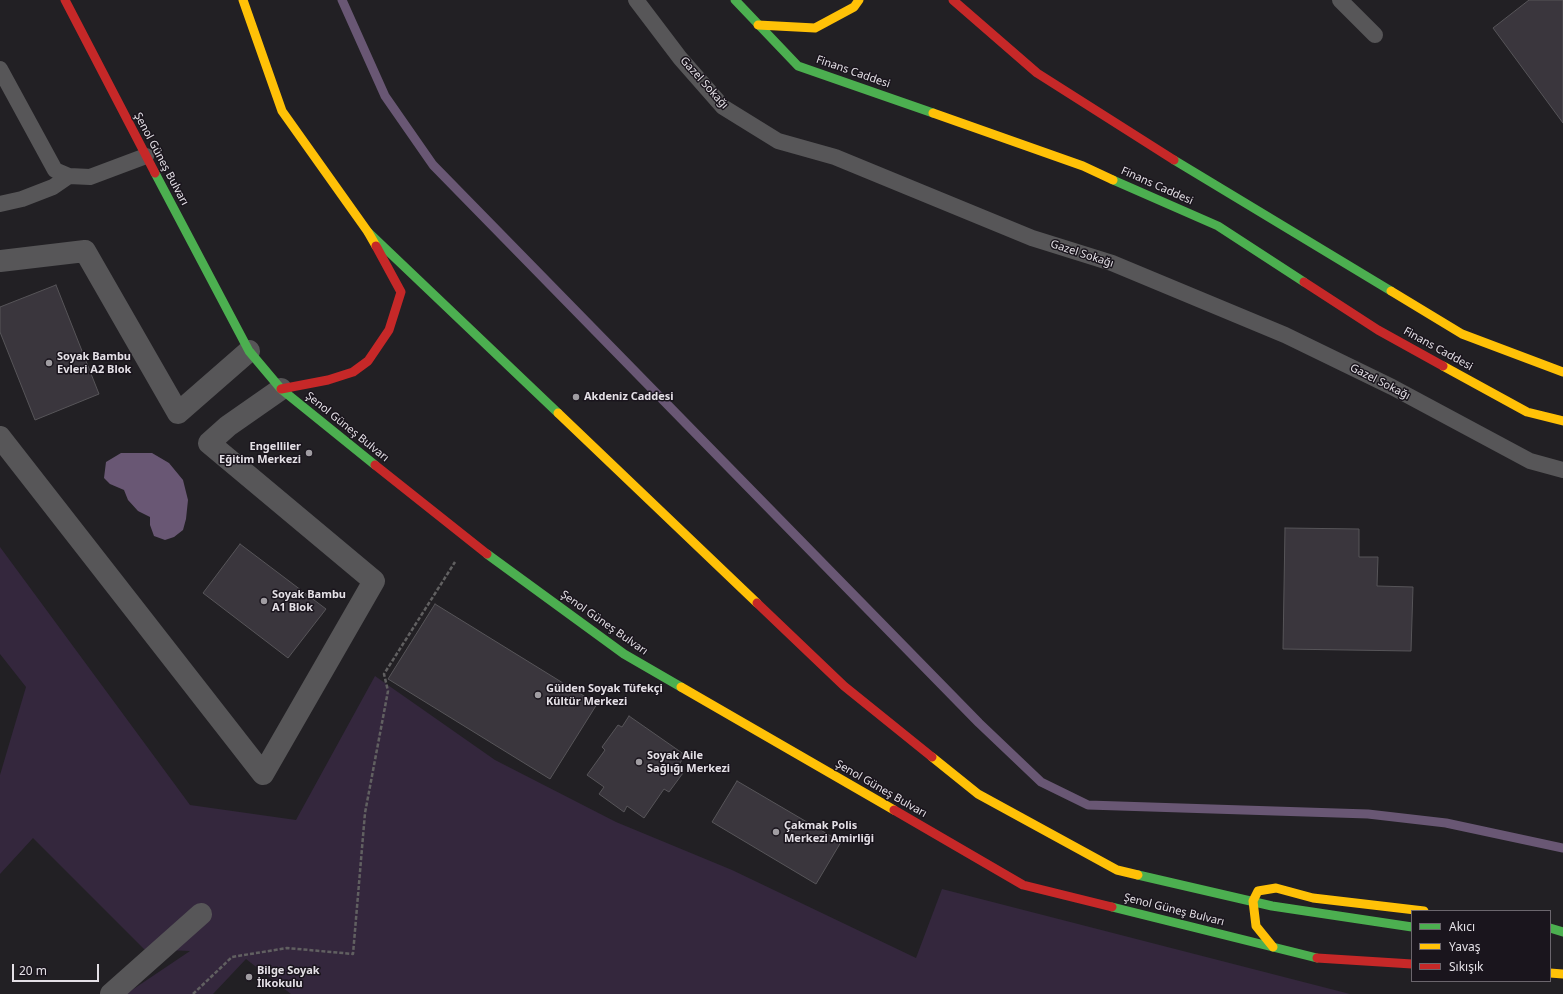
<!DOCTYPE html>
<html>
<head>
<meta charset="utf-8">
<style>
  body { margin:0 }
  #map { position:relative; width:1563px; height:994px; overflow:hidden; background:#222024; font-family:"Noto Sans",sans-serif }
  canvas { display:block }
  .legend { position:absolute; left:1411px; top:910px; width:140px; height:72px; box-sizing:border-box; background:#1a151d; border:1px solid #6b666d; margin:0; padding:5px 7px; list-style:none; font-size:12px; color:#e4e0e6 }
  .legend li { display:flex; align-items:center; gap:8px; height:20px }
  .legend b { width:20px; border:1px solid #6b666d }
  .scale { position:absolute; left:12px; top:964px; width:87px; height:18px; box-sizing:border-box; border:2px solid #e4e0e6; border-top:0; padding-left:5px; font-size:12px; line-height:14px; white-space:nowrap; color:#e4e0e6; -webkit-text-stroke:3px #1a151d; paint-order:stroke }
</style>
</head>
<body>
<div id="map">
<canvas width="1563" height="994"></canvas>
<ul class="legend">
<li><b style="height:5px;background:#4caf50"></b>Akıcı</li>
<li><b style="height:5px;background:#ffc107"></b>Yavaş</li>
<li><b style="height:5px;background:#c62828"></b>Sıkışık</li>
</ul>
<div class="scale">20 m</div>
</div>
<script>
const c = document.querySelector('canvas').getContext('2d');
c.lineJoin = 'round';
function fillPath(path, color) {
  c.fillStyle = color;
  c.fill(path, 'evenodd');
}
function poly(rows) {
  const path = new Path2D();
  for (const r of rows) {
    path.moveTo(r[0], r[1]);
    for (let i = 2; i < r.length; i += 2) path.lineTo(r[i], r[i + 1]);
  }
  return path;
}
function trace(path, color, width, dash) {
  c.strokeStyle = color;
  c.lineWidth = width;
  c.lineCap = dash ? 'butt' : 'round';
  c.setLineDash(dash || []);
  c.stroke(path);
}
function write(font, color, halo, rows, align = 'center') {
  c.font = font + ' "Noto Sans",sans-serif';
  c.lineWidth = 3;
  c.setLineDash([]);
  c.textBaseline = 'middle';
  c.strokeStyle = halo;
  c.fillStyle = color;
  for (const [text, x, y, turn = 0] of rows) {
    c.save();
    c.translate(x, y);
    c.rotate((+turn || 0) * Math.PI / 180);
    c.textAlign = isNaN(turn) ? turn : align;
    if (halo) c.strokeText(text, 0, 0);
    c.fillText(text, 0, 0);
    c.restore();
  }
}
fillPath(poly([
  [0,547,190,805,296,820,375,676,495,760,616,822,732,870,916,958,942,889,1350,994,291,994,246,959,213,994,126,994,190,951,144,949,33,838,0,874,0,775,26,687,0,654]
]), '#34273d');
fillPath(poly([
  [121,453,152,453,169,463,183,480,188,500,186,519,183,530,174,537,165,540,154,536,150,525,150,517,138,511,128,500,124,490,110,484,104,478,106,462]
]), '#695774');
trace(poly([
  [342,0,385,96,433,165,979,723,1041,782,1088,805,1368,814,1446,823,1563,848]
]), '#695774', 9);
const building = poly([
  [1529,0,1563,0,1563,123,1493,28,1529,0],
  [56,285,99,394,35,420,0,332,0,307,56,285],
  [1285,528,1359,529,1359,557,1378,557,1377,586,1413,587,1411,651,1283,649,1285,528],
  [240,544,326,609,288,658,203,593,240,544],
  [435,604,597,704,550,779,388,679,435,604],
  [629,716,685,755,677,768,683,773,669,792,664,789,644,818,627,806,624,812,599,794,604,787,587,775,605,750,602,747,618,725,622,727,629,716],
  [737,781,841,842,816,884,712,822,737,781]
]);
fillPath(building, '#3a363d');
trace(building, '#575559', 1);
trace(poly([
  [193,994,232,957,287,948,353,954,365,813,388,691,384,674,455,562]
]), '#616061', 2.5, [4, 2]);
trace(poly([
  [636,0,680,58,723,107,778,141,835,157,1032,238,1112,263,1285,335,1392,387,1530,461,1563,470],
  [1340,0,1375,35],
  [0,69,55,170,69,176,90,177,146,156],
  [0,204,22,199,53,187,69,176]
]), '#575658', 16);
trace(poly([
  [0,261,85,251,178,413,249,351],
  [0,437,263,774,374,581,209,443,228,426,281,389],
  [111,994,201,914]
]), '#575658', 22);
trace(poly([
  [735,0,798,66,933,113],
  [1174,160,1391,291],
  [155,173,249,351,281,389,375,465],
  [1113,180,1218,226,1304,282],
  [368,232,558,413],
  [487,554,624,654,681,687],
  [1138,875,1272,906,1412,927],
  [1112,907,1317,958],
  [1550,928,1563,932]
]), '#4caf50', 9);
trace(poly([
  [243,0,282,111,368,232,376,246],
  [758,25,815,28,854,7,859,0],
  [933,113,1083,166,1113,180],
  [1391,291,1462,334,1563,372],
  [1443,366,1527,412,1563,421],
  [558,413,757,603],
  [681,687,894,810],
  [932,757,978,794,1117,870,1138,875],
  [1273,947,1256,926,1253,901,1258,891,1276,888,1313,898,1424,911],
  [1550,973,1563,974]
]), '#ffc107', 9);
trace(poly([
  [65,0,155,173],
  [953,0,1037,73,1174,160],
  [1304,282,1378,330,1443,366],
  [281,389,328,380,353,372,368,361,389,330,401,292,376,246],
  [375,465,487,554],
  [757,603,844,686,932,757],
  [894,810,1023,885,1112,907],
  [1317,958,1412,964]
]), '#c62828', 9);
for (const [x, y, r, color] of [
  [49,363,4,"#a09da2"],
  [576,397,4,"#a09da2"],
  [309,453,4,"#a09da2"],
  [264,601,4,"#a09da2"],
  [538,695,4,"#a09da2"],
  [639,762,4,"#a09da2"],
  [776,832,4,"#a09da2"],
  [249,977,4,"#a09da2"]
]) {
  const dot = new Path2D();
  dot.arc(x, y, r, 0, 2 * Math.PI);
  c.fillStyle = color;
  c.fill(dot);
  trace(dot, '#1a151d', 1.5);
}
write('11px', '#e4e0e6', '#1a151d', [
  ["Finans Caddesi",853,72,19],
  ["Gazel Sokağı",704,83,48],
  ["Şenol Güneş Bulvarı",161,159,62],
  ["Finans Caddesi",1157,186,24],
  ["Gazel Sokağı",1082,254,18],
  ["Finans Caddesi",1438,349,29],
  ["Gazel Sokağı",1380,382,27],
  ["Şenol Güneş Bulvarı",347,427,39],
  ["Şenol Güneş Bulvarı",604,623,35],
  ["Şenol Güneş Bulvarı",881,789,30],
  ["Şenol Güneş Bulvarı",1174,910,14]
]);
write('bold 11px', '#e4e0e6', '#1a151d', [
  ["Soyak Bambu",57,357],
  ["Evleri A2 Blok",57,370],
  ["Akdeniz Caddesi",584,397],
  ["Engelliler",301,447,"right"],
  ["Eğitim Merkezi",301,460,"right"],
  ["Soyak Bambu",272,595],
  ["A1 Blok",272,608],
  ["Gülden Soyak Tüfekçi",546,689],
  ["Kültür Merkezi",546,702],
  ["Soyak Aile",647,756],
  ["Sağlığı Merkezi",647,769],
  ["Çakmak Polis",784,826],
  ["Merkezi Amirliği",784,839],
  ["Bilge Soyak",257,971],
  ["İlkokulu",257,984]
], 'left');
</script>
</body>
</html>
